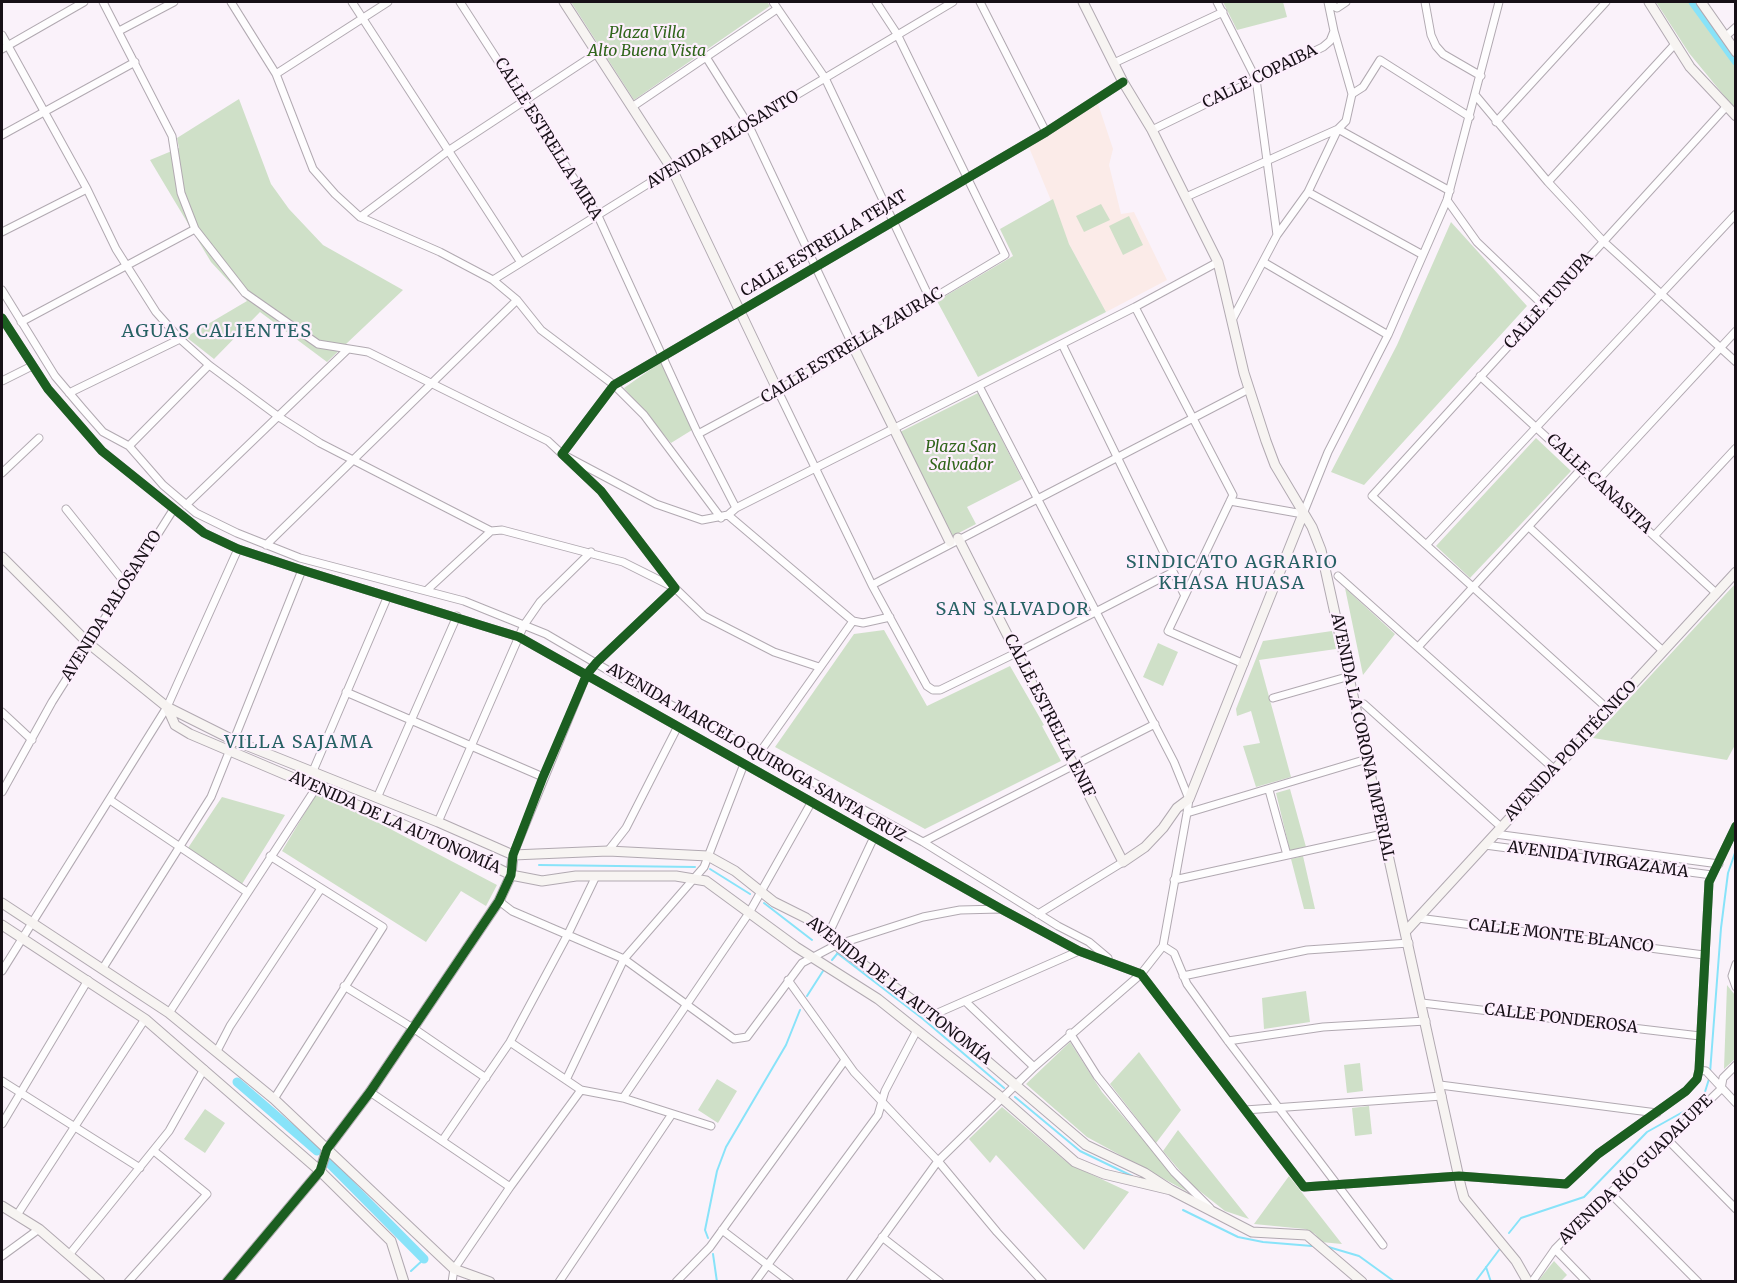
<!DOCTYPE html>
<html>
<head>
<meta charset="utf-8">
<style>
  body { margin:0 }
  #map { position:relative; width:1737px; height:1283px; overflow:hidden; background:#faf2fa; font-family:Merriweather,serif }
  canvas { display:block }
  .frame { position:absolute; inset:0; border:3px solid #171017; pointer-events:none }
</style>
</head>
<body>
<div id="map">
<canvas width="1737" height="1283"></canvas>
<div class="frame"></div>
</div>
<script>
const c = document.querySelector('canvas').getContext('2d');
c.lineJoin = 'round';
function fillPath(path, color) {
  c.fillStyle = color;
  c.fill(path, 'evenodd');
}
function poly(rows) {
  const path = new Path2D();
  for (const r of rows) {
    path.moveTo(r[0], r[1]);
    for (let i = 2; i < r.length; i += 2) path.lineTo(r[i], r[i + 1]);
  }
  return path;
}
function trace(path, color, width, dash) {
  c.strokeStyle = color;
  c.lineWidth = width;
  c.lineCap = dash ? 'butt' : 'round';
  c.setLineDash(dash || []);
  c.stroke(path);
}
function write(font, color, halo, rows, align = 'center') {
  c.font = font + ' Merriweather,serif';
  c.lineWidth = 4.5;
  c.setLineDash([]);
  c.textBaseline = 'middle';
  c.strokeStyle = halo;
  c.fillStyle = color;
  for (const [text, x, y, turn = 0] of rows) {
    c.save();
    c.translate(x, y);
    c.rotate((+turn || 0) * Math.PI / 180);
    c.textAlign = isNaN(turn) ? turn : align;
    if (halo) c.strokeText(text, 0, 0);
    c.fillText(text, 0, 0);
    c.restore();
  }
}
fillPath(poly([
  [1098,104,1113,149,1109,165,1121,214,1134,212,1167,280,1106,312,1069,244,1028,145]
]), '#fbebe8');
fillPath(poly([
  [571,2,767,2,770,6,634,100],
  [1223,2,1283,2,1287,17,1237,30],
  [1656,2,1696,2,1735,58,1735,109,1689,53],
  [239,99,271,184,289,209,323,245,403,290,327,362,260,312,214,359,186,337,247,301,211,262,150,160,179,148,177,138],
  [1053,199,1069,244,1106,312,978,377,937,301,1013,256,1000,229],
  [1101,204,1110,220,1084,232,1076,216],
  [1129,216,1143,245,1123,255,1109,226],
  [1451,222,1527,306,1364,485,1331,472,1397,345],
  [661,362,692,430,671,443,624,388],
  [978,393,1022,479,967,507,976,524,953,536,900,432],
  [1536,438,1571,471,1470,578,1436,546],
  [1735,584,1735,745,1727,760,1593,738],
  [1345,588,1395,634,1363,675],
  [884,630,927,706,1010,666,1044,725,1042,726,1061,761,925,829,775,747,854,634],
  [1332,631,1336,649,1259,660,1291,777,1256,787,1243,746,1260,743,1251,711,1237,716,1236,709,1263,641],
  [1158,643,1178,652,1163,686,1143,677],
  [1290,789,1306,847,1290,851,1276,793],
  [318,791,497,885,486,906,461,891,426,942,282,851],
  [222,797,285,815,242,884,188,848],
  [1303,856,1315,909,1304,909,1291,859],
  [1727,985,1735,995,1736,1058,1724,1069],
  [1306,991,1310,1022,1264,1029,1262,998],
  [1070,1042,1102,1092,1188,1192,1087,1137,1026,1084],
  [1139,1052,1181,1110,1156,1143,1110,1084],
  [1360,1063,1363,1091,1347,1093,1344,1065],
  [717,1079,737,1091,718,1123,698,1110],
  [1369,1106,1372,1134,1355,1136,1352,1108],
  [1002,1107,1069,1164,1129,1192,1084,1250,996,1155,990,1163,969,1139],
  [205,1109,225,1123,205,1153,184,1139],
  [1178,1130,1249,1219,1225,1211,1192,1185,1163,1151],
  [1289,1176,1342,1244,1321,1242,1315,1234,1305,1229,1254,1224],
  [1554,1261,1567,1275,1561,1281,1538,1281]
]), '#cfe0c8');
trace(poly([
  [539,865,695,867],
  [710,869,750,894],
  [764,903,812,940],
  [837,953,923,1019,1004,1088],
  [832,960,837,954],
  [807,996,823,971],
  [1710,1073,1721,928,1728,873,1736,850],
  [1015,1097,1080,1151,1132,1176],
  [1183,1210,1238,1237,1263,1242,1312,1246],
  [1509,1233,1521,1218,1584,1197,1647,1132,1690,1108,1704,1095,1709,1079],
  [708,1238,705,1230,717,1171,726,1147,786,1045,800,1010],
  [1325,1246,1359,1256,1395,1282],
  [713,1254,717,1282],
  [1486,1267,1491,1282],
  [411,1271,424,1259],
  [1475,1282,1499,1250]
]), '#88e3f9', 2);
trace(poly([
  [1693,2,1736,61],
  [237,1082,317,1151],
  [325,1159,424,1259]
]), '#88e3f9', 9);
const street = poly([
  [103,2,172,136,181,193,195,229,245,293,318,344,368,352,548,441,562,454,656,504,702,520,728,515,736,508,1135,307,1218,262],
  [231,2,276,74,313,169,335,194,360,217,440,252,493,280,517,300,541,330,614,385,644,415,721,518],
  [352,2,520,261],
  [460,2,598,216,698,434,736,508],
  [773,2,825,78,930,299],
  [980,2,1046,132],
  [1217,2,1256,79,1277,235,1232,320],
  [1328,2,1337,8,1346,2],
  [1425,2,1431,35,1436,46,1443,54,1481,76],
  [119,31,174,2],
  [2,35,87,189,116,249,156,312,180,339,209,365,279,417,320,443,491,531,502,530,623,562,675,588,704,616,774,652,819,667],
  [1725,37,1736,27],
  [2,49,84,2],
  [706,57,748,124,853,346,1005,255,897,34,876,2],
  [1114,63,1223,12],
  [276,74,388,2],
  [1352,94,1363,87,1380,60,1470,117],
  [1476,96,1548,182,1603,241,1736,362],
  [632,107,777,9],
  [1496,122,1606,2],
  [1152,130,1323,47,1330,41,1334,31,1328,2],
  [2,135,135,62],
  [1548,182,1675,44],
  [1308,192,1423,255],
  [1186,197,1338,129,1450,191],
  [1447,200,1477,242,1544,306],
  [360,217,448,151,597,53],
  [2,232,87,189],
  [1277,235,1308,192,1338,129,1346,121,1352,94,1334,31],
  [1265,263,1388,335],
  [493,280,672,169,953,2],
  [2,290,55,376,82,408,103,432,129,446,163,485,196,513,237,533,300,558,464,601,546,634,616,675,923,842,1058,926,1089,942,1108,958],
  [1135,307,1233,495,1168,631,1244,664],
  [2,318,48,389,102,451,204,533,238,549,302,570,519,637,1003,910,1079,951,1141,974,1304,1187,1459,1176,1566,1184,1598,1154,1686,1091,1697,1079,1699,1070,1709,882,1736,826],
  [21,322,195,229],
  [1062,344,1184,594],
  [1480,376,1716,593],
  [2,381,32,366],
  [69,393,180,339],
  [698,434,778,391,872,585,927,686,933,690,940,690,1016,653,1173,572],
  [129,446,209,365],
  [2,473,39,438],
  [1597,481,1736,331],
  [1230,501,1303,514,1328,452,1388,335,1447,200,1499,2],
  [186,505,347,350],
  [66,509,125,583],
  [728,515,853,621,863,623,890,617],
  [1529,527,1663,651],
  [1655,535,1736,448],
  [1427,544,1736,214],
  [266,545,517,300],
  [1338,576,1554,769],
  [872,585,1249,389],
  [426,591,491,531],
  [1419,646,1582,468],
  [346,692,543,777],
  [1273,698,1350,676],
  [1364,704,1501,827],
  [1609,710,1372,496,1726,107],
  [2,712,32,740],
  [760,752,853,621],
  [313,771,387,598],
  [1269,790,1287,855],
  [2,792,52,702,173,510],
  [377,798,457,616],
  [110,800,247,892],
  [1187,813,1367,759],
  [438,822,524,625,540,602,591,552],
  [1495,834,1719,864],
  [923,842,1155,724],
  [1485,845,1712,875],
  [608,851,626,828,677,728],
  [513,855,587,674,597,662,675,588,601,491,562,454,614,385,1046,132,1123,82],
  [270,856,383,927,274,1099],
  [1174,880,1383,834],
  [499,901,512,911,624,959,734,1039,747,1037,802,963,836,945,923,917,960,910,1000,909],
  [1038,914,1123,862],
  [1418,918,1704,955],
  [828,935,874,837],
  [1163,946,1174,953,1187,984,1228,1041,1383,1245],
  [1736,964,1732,976,1736,987],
  [103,968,211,797,302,570],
  [2,971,167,707,238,549],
  [1183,976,1307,950,1409,943],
  [788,980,854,1072,938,1161,997,1232,1043,1282],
  [344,986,413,1028,486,1078],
  [965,1001,1034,1067],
  [1422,1003,1700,1036],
  [169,1013,316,788],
  [933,1015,1079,951],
  [1070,1033,1097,1076,1174,1172,1210,1208],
  [1228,1041,1323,1027,1426,1021],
  [510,1042,581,1090],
  [217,1051,230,1026,320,890],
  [1699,1070,1706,1071,1736,1103],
  [566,1080,624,959,704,867,744,764],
  [2,1081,140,1168],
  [1440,1085,1657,1113],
  [1721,1089,1723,1078,1736,1065],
  [370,1092,510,1187],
  [623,1098,749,913,811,803],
  [1245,1110,1442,1096],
  [2,1124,88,980],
  [1668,1140,1736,1209],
  [442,1141,510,1042,568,934,596,876],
  [1610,1193,1698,1282],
  [17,1215,145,1019],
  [722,1230,790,1282],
  [882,1237,940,1282],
  [1555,1249,1587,1282],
  [69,1255,169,1131,204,1069],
  [2,1256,39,1229],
  [128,1282,207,1194,154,1151],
  [452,1282,454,1269,510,1187,581,1090,623,1098,711,1126],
  [559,1282,672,1114],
  [676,1282,710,1247,845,1060],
  [755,1282,878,1115,885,1091,917,1030],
  [850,1282,938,1161,1034,1067,1141,974,1163,946,1187,813,1189,799,1174,762,979,386],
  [1532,1282,1555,1249,1655,1148,1668,1140,1721,1089]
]);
const secondary = poly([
  [564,2,672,169,778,391,853,346,950,542],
  [1083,2,1123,82,1152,130,1218,262,1244,373,1266,441,1275,465,1312,527,1321,550,1461,1187,1464,1198,1516,1261,1528,1282],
  [1649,2,1690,67,1736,116],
  [1701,2,1736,52],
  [958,538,1123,862,1145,847,1163,828,1177,808,1189,799,1303,514],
  [2,557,88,643,167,707,233,740,438,822,513,855,608,851,708,856,735,871,774,902,806,918,828,935,836,945,933,1015,1086,1145,1145,1173,1171,1190],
  [167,707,175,725,190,734,451,845,511,875,542,881,576,876,676,876,706,881,796,947,878,999,1002,1098,1075,1162,1104,1174,1171,1190,1252,1232,1307,1235,1362,1282],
  [2,903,169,1013,274,1099,454,1269,490,1282],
  [2,925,145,1019,320,1171,391,1241,404,1282],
  [1406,931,1736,572],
  [2,1206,39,1229,100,1282],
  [227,1282,320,1171,327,1149,370,1092,499,901,511,875,513,855]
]);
trace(street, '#b1a9b1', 9);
trace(secondary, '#b1a9b1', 11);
trace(street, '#fefdfe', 7);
trace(secondary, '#f7f4f2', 9);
trace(poly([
  [2,318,48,389,102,451,204,533,238,549,302,570,519,637,1003,910,1079,951,1141,974,1304,1187,1459,1176,1566,1184,1598,1154,1686,1091,1697,1079,1699,1070,1709,882,1736,826],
  [227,1282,320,1171,327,1149,370,1092,499,901,511,875,513,855,543,777,587,674,597,662,675,588,601,491,562,454,614,385,1046,132,1123,82]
]), '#1b5e20', 9);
write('italic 16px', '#30651b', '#fdeffd', [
  ["Plaza Villa",647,33],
  ["Alto Buena Vista",647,51],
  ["Plaza San",961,447],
  ["Salvador",961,465]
]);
write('16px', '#171017', '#fdeffd', [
  ["CALLE COPAIBA",1260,77,-26],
  ["CALLE ESTRELLA MIRA",548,139,58],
  ["AVENIDA PALOSANTO",723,140,-31],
  ["CALLE ESTRELLA TEJAT",824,244,-31],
  ["CALLE TUNUPA",1549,301,-48],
  ["CALLE ESTRELLA ZAURAC",852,346,-31],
  ["CALLE CANASITA",1599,484,43],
  ["AVENIDA PALOSANTO",112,606,-58],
  ["CALLE ESTRELLA ENIF",1049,716,63],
  ["AVENIDA LA CORONA IMPERIAL",1362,737,78],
  ["AVENIDA POLITÉCNICO",1571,751,-47],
  ["AVENIDA MARCELO QUIROGA SANTA CRUZ",756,753,30],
  ["AVENIDA DE LA AUTONOMÍA",395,823,24],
  ["AVENIDA IVIRGAZAMA",1598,860,8],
  ["CALLE MONTE BLANCO",1561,936,7],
  ["AVENIDA DE LA AUTONOMÍA",899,991,38],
  ["CALLE PONDEROSA",1561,1019,7],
  ["AVENIDA RÍO GUADALUPE",1636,1170,-44]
]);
c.letterSpacing = '1.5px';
write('18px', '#276164', '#fdeffd', [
  ["AGUAS CALIENTES",217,332],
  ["SINDICATO AGRARIO",1232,563],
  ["KHASA HUASA",1232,584],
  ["SAN SALVADOR",1013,610],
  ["VILLA SAJAMA",299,743]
]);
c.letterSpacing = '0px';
</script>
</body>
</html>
